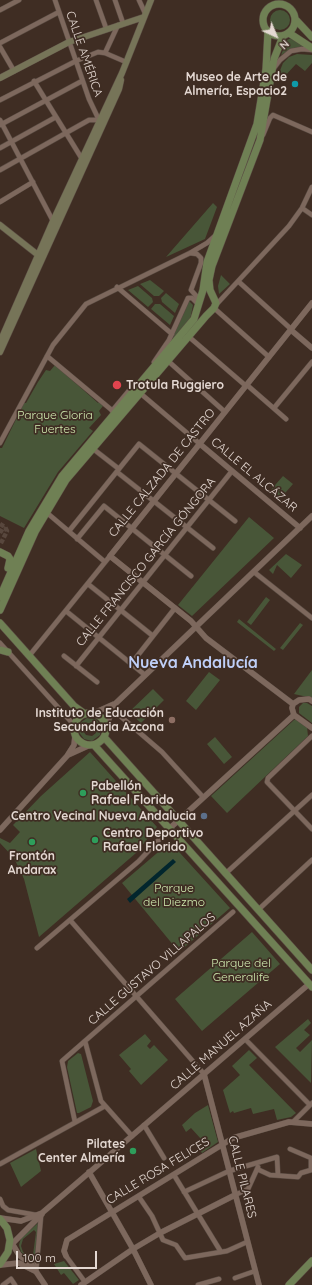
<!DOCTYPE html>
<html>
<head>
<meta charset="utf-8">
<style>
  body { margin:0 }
  #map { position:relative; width:312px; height:1285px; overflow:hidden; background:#3f2d23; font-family:Quicksand,sans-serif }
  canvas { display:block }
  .north { position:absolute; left:256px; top:16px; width:40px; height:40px; -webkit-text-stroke:3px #3f2d23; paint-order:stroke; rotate:136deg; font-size:11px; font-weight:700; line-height:16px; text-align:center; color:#e4d8d2 }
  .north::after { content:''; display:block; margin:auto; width:14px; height:18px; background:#e4d8d2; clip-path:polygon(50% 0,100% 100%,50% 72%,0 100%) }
  .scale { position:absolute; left:16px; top:1251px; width:81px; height:18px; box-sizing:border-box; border:2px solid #e4d8d2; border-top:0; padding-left:5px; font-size:12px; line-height:14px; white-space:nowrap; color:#e4d8d2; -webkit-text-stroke:3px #3f2d23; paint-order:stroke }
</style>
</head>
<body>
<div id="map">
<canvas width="312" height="1285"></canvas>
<div class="north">N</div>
<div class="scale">100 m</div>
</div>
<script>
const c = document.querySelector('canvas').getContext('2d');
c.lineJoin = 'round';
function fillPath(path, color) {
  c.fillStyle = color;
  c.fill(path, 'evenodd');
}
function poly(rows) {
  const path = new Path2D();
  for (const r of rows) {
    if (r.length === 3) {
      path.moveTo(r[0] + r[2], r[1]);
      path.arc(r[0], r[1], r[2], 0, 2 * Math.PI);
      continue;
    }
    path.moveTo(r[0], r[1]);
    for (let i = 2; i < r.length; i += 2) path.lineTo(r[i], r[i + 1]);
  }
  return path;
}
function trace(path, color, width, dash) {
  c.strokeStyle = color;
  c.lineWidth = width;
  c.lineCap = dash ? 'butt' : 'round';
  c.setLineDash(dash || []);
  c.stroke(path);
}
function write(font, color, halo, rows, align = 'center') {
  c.font = font + ' Quicksand,sans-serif';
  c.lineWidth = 3.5;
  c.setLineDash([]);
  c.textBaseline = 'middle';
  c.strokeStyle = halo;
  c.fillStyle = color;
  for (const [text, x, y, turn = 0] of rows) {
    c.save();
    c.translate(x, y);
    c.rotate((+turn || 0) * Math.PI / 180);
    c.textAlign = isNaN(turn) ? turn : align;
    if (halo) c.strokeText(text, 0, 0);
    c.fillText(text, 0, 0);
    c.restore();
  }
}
fillPath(poly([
  [280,20,10],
  [291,38,305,47,294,48,281,55,287,40],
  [297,54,312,55,312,63,305,71,296,64,284,77,280,74,277,78,283,63,289,57],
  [213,203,217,207,205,239,166,257],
  [221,275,230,284,219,294,218,286],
  [150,280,164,291,159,296,154,296,140,284],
  [138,286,152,298,153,302,148,307,128,290],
  [166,293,179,304,175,313,162,302,161,298],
  [189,301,193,305,190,320,173,340,172,339],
  [155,304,160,304,174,316,170,325,151,309],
  [55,365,98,403,99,401,107,408,103,406,99,411,101,415,89,428,93,431,58,472,24,528,0,516,0,448,2,448,24,403,26,403,38,382,46,370,50,371],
  [283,476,293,484,279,500,269,492],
  [249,517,274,538,192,616,178,605],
  [286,554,302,565,291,578,277,565,273,574,269,570],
  [266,597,270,600,251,625,247,622],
  [239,619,276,649,274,651,237,622],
  [300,623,303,625,283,650,280,648],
  [312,670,312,698,294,694],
  [209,672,220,680,196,710,186,701],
  [153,689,164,700,141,723,129,712],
  [303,703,307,703,312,706,312,723,299,713,299,707],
  [87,718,96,719,101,726,100,735,92,741,84,739,78,731,80,723],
  [88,723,93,724,97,728,96,733,92,736,86,735,83,731,84,726],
  [296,719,307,727,308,736,227,813,211,796,294,720],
  [215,737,232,757,224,764,207,744],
  [90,752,157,827,136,853,39,937,24,879,14,858,0,843,0,838,10,843,20,832,13,825,14,824,41,796],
  [170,842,230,908,179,952,122,883],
  [252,932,280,964,202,1031,175,999],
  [308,1019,311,1023,304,1030,310,1035,296,1048,300,1052,312,1040,311,1083,275,1047],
  [145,1034,151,1041,147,1046,150,1049,154,1045,168,1060,141,1085,129,1071,131,1069,119,1055],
  [249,1050,257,1058,249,1065,296,1113,291,1117,277,1120,274,1109,253,1114,251,1108,234,1113,233,1111,230,1113,223,1090,240,1075,232,1066],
  [78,1053,81,1054,93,1101,91,1107,79,1113,77,1113,67,1067,68,1061],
  [208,1105,218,1142,202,1153,194,1143,201,1139,191,1128,186,1132,182,1125,195,1113],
  [36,1149,41,1171,21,1187,10,1163],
  [38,1223,36,1247,35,1262,21,1252,19,1245,21,1238],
  [34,1230,36,1232,33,1255,31,1256,23,1252,21,1246,23,1239],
  [64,1261,79,1280,73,1284,64,1273,61,1275,54,1264]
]), '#485638');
fillPath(poly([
  [173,859,176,862,130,903,127,899]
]), '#02262d');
trace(poly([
  [0,524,5,527,7,531,0,545],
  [0,533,4,526]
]), '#58473d', 4.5, [4.5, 2]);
const minor = poly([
  [55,0,89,99,99,120],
  [96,0,106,28],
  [115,0,123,23],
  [139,0,145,13],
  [0,10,19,0],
  [0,43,59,12],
  [0,47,14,71],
  [105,53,118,25],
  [274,68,280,60,291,51,302,49,312,50],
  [34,81,82,159],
  [0,100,76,61,98,52,105,53,126,62],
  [0,120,53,221],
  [0,125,82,81],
  [263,135,270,118,273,115,312,132],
  [0,148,56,117],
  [0,170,89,120,99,120],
  [0,202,33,182],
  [302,208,312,215],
  [190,253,197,254,201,258,201,263,191,290,199,299],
  [239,282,291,329],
  [117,287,172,334],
  [215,306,289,226,302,208,312,187],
  [214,308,269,357],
  [188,336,246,386],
  [47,356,114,412],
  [167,360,225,412],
  [154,362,169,340,188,298,192,298,198,304],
  [247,385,286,419],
  [140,393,200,444],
  [274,408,312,362],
  [112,411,132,387],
  [0,443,53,345,86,304,190,253,207,243,216,235],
  [92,448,119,469],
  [117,472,213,548],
  [46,512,105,562],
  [69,531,139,444,235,521],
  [77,539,104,506,191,576],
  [254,572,312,618],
  [88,584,153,636],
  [66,611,145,675],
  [0,643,74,725],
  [29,656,110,556],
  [64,656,97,682],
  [131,664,175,608],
  [76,666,232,471],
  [112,709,162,752,203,797],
  [312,736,268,778,267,782,312,829],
  [225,874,312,795],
  [258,910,312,860],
  [70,920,204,1074],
  [37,948,139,861,169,829],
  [245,1039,310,1105],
  [85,1041,101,1101,132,1136],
  [294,1121,312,1103],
  [75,1122,62,1061,233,912],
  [144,1125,164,1158],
  [0,1164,105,1106],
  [257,1169,270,1175,298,1177,301,1173,311,1170,311,1158,290,1149],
  [174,1175,221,1252],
  [184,1192,229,1171,277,1157,278,1175],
  [235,1195,248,1189,258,1167],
  [139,1197,152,1216,163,1240,176,1245,185,1258,227,1251,247,1242],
  [0,1199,3,1206,8,1210,36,1215],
  [66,1256,85,1282],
  [36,1272,41,1216],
  [235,1278,255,1271],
  [3,1285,11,1279,15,1285],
  [198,1285,219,1279]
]);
const tertiary = poly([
  [291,330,312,348],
  [200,444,300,528],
  [312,701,309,699,299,700,293,704,292,708,294,715,312,728],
  [293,704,206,638,191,621,110,556,312,303],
  [94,713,114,704],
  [106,726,115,704,312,516],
  [68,755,90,745],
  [169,829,294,715],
  [0,830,67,756,74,745,75,736],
  [204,1074,259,1285],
  [89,1172,133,1249,151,1285],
  [0,1218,21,1221,42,1213,309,984],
  [10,1240,19,1255,31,1264,45,1285],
  [10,1246,42,1214],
  [66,1256,64,1251,67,1240,233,1138,289,1122,312,1124],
  [0,1265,19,1263,35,1271],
  [81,1285,133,1249,160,1233,235,1195]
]);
const secondary = poly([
  [0,78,69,42,144,17],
  [0,225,38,255],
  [0,342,53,221,122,73,151,0],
  [0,352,119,89,121,80]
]);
const primary = poly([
  [279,20,16],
  [296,20,312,37],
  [289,33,312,48],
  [0,552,8,556,10,559,8,568],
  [0,597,29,531,62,476,194,319,203,290,207,262,257,124,266,69,268,31],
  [0,610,35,532,66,480,206,316,214,308,216,303,210,290,209,280,212,266,260,140,274,59,283,36],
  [0,623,74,706,85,714],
  [0,650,8,652],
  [90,729,16],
  [104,737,312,970],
  [94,745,312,987],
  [0,1219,7,1228,10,1240,8,1252,0,1264],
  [289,1285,312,1261]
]);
trace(minor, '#5a4c43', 5.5);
trace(tertiary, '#5a4c43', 6);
trace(secondary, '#5a4c43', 7);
trace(primary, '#5a4c43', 8);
trace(minor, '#7d685d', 4.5);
trace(tertiary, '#7d685d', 5.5);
trace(secondary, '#767458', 6);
trace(primary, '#6f8054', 7);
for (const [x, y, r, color] of [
  [295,84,4,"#0f9aa8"],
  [117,385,5,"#e0444e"],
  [172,720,4,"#8d6e63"],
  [83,793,4,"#2e9e5b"],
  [204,816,4,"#5c6f8a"],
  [95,840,4,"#2e9e5b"],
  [32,842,4,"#2e9e5b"],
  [133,1151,4,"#2e9e5b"]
]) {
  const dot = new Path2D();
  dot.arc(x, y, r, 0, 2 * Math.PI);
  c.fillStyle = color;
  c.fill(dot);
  trace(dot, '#3f2d23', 1.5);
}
write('12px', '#e4d8d2', '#3f2d23', [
  ["CALLE AMÉRICA",84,54,71],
  ["CALLE CALZADA DE CASTRO",162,473,-51],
  ["CALLE EL ALCÁZAR",254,475,40],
  ["CALLE FRANCISCO GARCÍA GÓNGORA",146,562,-51],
  ["CALLE GUSTAVO VILLAPALOS",152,969,-41],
  ["CALLE MANUEL AZAÑA",221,1045,-41],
  ["CALLE ROSA FELICES",158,1171,-31],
  ["CALLE PILARES",242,1177,76]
]);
write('bold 12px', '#e4d8d2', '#3f2d23', [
  ["Museo de Arte de",287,77],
  ["Almería, Espacio2",287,91],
  ["Trotula Ruggiero",126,385,"left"],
  ["Instituto de Educación",164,713],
  ["Secundaria Azcona",164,727],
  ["Pabellón",91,786,"left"],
  ["Rafael Florido",91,800,"left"],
  ["Centro Vecinal Nueva Andalucia",196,816],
  ["Centro Deportivo",103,833,"left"],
  ["Rafael Florido",103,847,"left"],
  ["Frontón",32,856,"center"],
  ["Andarax",32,870,"center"],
  ["Pilates",125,1144],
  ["Center Almería",125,1158]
], 'right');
write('12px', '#d0ebb0', '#3f2d23', [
  ["Parque Gloria",55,415],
  ["Fuertes",55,429],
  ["Parque",174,888],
  ["del Diezmo",174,902],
  ["Parque del",241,963],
  ["Generalife",241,977]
]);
write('bold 16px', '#bfcff8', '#3f2d23', [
  ["Nueva Andalucía",193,663]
]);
</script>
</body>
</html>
